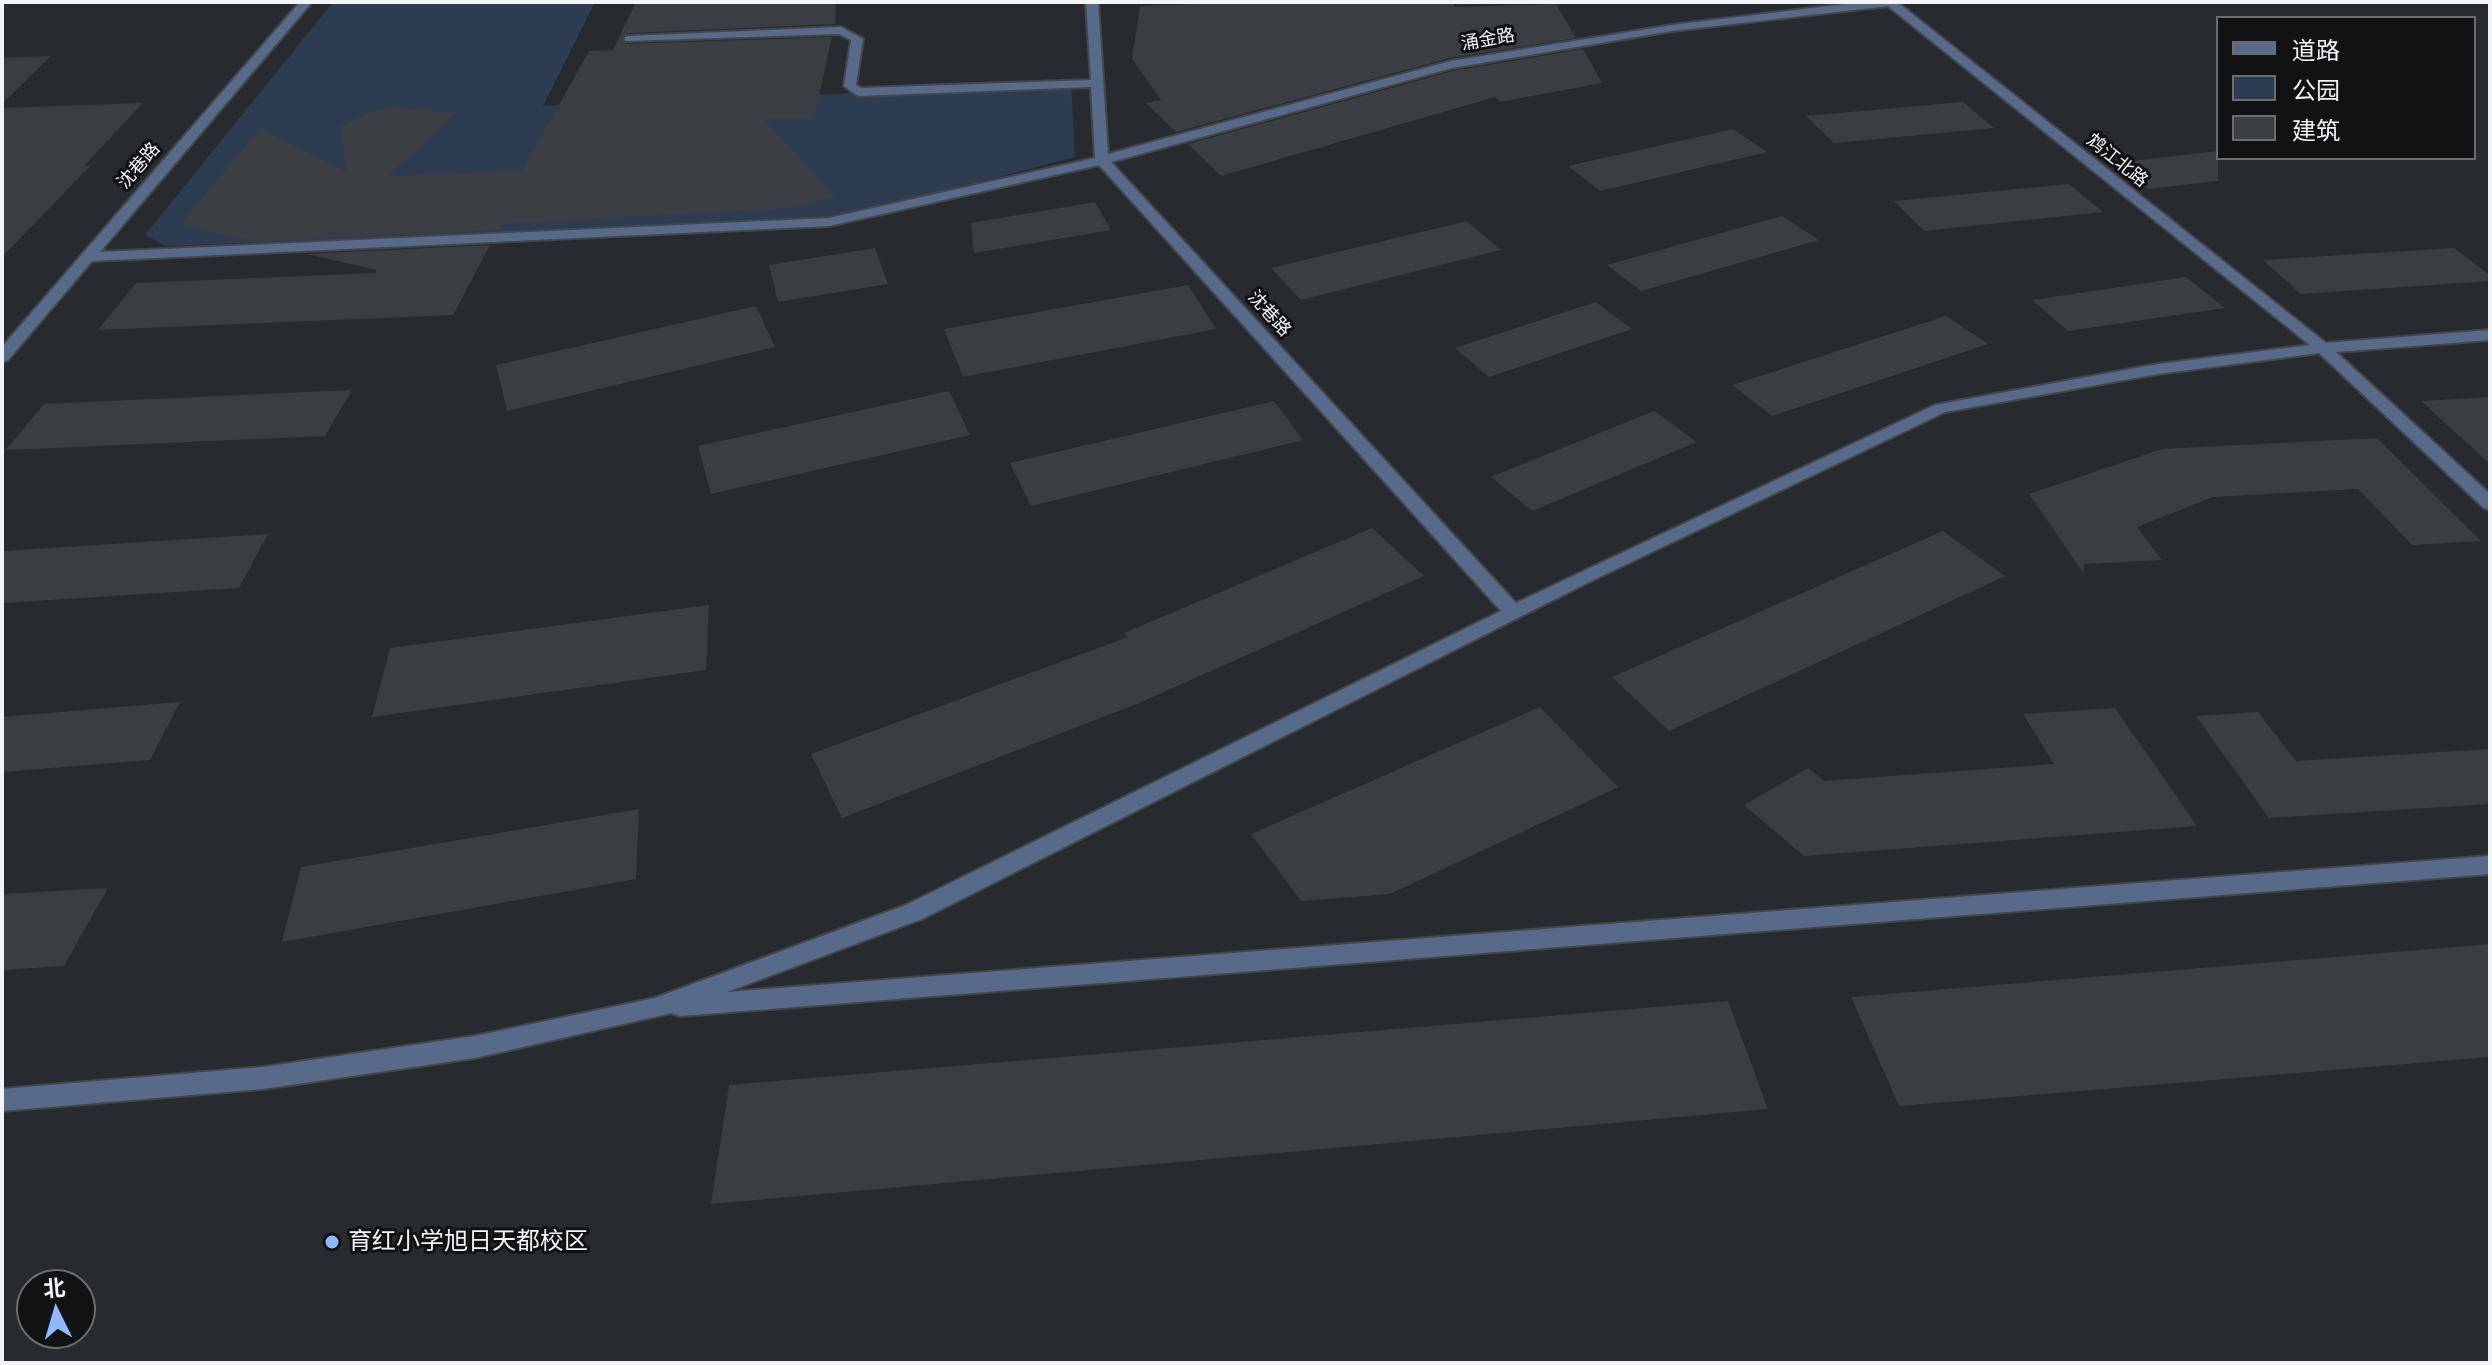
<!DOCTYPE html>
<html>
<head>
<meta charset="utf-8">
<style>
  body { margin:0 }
  #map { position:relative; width:2492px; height:1365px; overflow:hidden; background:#272a2e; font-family:"Noto Serif","Noto Sans SC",serif }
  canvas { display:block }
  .frame { position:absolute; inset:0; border:4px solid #f2f4f8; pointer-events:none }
  .legend { position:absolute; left:2216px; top:16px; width:260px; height:144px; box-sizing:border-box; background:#111214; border:2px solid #6b6c6f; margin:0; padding:10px 14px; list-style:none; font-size:24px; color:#f2f4f8 }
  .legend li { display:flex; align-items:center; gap:16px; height:40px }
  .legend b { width:40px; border:2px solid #6b6c6f }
  .north { position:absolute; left:16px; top:1269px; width:80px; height:80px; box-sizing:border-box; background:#111214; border:2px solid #6b6c6f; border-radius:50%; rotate:355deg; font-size:22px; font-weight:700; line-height:32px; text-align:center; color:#f2f4f8 }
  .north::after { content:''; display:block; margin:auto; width:28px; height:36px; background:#8fb8fd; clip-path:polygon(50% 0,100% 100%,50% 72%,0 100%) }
</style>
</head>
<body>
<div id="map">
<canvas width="2492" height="1365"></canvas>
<div class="frame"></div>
<ul class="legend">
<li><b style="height:10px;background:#576a8a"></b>道路</li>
<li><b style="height:22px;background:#2e3c52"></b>公园</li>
<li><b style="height:22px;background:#3a3e43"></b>建筑</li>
</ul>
<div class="north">北</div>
</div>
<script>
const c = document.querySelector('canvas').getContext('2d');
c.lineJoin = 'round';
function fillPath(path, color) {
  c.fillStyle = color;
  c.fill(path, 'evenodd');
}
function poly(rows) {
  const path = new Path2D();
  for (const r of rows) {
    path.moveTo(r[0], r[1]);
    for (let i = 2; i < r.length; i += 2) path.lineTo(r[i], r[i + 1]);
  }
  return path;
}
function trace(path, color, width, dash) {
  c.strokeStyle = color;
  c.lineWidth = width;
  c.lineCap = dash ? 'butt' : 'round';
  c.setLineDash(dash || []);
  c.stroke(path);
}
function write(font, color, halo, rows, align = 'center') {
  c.font = font + ' "Noto Serif","Noto Sans SC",serif';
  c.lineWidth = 6;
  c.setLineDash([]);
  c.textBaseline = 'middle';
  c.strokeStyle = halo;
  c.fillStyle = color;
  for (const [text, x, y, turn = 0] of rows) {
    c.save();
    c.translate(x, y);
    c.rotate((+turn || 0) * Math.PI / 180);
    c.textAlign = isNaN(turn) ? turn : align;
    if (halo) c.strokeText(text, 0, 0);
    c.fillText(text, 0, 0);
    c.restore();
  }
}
fillPath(poly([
  [333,2,595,2,543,106,1071,84,1075,157,829,222,165,246,145,235]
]), '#2e3c52');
fillPath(poly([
  [686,2,836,2,835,24,629,33,622,37,625,44,832,37,814,118,763,119,835,196,793,208,501,224,498,230,256,242,181,224,260,129,346,172,340,127,366,114,394,107,455,113,388,176,522,171,589,51,613,50,635,4],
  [1252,2,1453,2,1455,7,1556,4,1576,38,1450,58,1176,132,1146,103,1161,100,1132,59,1140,6],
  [1583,49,1602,83,1500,102,1495,97,1221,176,1188,144,1453,71],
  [51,56,2,104,2,58],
  [1963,102,1994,128,1834,143,1806,116],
  [143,103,84,166,91,165,2,257,2,108],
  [1733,129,1767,152,1600,191,1568,166],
  [2218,151,2218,181,2148,189,2114,163],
  [2069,184,2103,212,1924,231,1894,201],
  [1095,202,1111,230,974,253,971,223],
  [1782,216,1819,240,1641,291,1607,265],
  [1467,221,1501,250,1301,300,1271,268],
  [490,245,453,315,98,330,136,283,376,273,376,270,307,254],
  [875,248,888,284,778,302,769,265],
  [2454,248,2490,275,2490,281,2301,294,2263,260],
  [2186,277,2225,308,2068,331,2032,300],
  [1188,285,1216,329,963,377,944,329],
  [1596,302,1632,329,1489,377,1455,348],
  [756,306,775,347,507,411,496,365],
  [1946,316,1988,344,1772,416,1732,385],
  [352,390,325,436,6,450,44,404],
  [949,391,970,435,711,494,698,446],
  [2490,397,2490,464,2421,401],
  [1274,401,1303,440,1031,506,1010,463],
  [1654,411,1697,442,1532,511,1491,477],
  [2377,438,2481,541,2412,545,2358,489,2213,497,2137,527,2162,560,2084,564,2084,574,2029,494,2162,449],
  [1372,528,1424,576,1139,703,842,818,811,754,1128,637,1124,633],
  [1943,531,2005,576,1669,731,1612,677],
  [268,534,239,588,2,603,2,551],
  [709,605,706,670,372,717,390,648],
  [180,702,150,760,2,772,2,717],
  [1540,707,1618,787,1390,894,1301,901,1251,834],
  [2115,708,2197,826,1804,856,1744,805,1808,768,1824,781,2054,764,2023,714],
  [2258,712,2296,761,2490,749,2490,804,2269,818,2196,716],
  [639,809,636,879,282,942,301,867],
  [108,888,64,966,2,970,2,894],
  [2490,944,2490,1057,1899,1106,1851,997],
  [1728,1001,1768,1109,711,1204,729,1085]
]), '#3a3e43');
const minor = poly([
  [300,2,312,2,100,252,829,218,1095,158,1091,87,858,96,844,86,851,40,839,34,625,41,625,37,629,36,841,27,863,39,856,85,861,88,1091,80,1086,2,1098,2,1108,154,1451,61,1672,25,1862,2,1897,2,2326,343,2490,330,2490,340,2336,352,2490,494,2490,510,2484,508,2319,353,2158,374,1945,412,1587,583,922,919,727,992,2490,856,2490,874,680,1016,671,1013,475,1058,263,1089,2,1111,2,1089,263,1067,475,1036,655,998,906,905,1501,611,1099,165,829,226,92,261,8,360,2,362,2,347,300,2],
  [1888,6,2310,345,2158,364,1935,405,1516,603,1111,162,1452,68,1672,31,1888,6]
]);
trace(minor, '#43464a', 4);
fillPath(minor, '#576a8a');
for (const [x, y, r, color] of [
  [332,1242,8,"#8fb8fd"]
]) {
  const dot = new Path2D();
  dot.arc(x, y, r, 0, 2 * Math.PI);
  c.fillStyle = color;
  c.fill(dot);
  trace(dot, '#111214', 3);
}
write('18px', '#f2f4f8', '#111214', [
  ["涌金路",1488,40,-10],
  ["鸩江北路",2117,161,39],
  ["沈巷路",139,166,-49],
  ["沈巷路",1269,314,48]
]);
write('24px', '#f2f4f8', '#111214', [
  ["育红小学旭日天都校区",348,1242]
], 'left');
</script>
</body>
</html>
